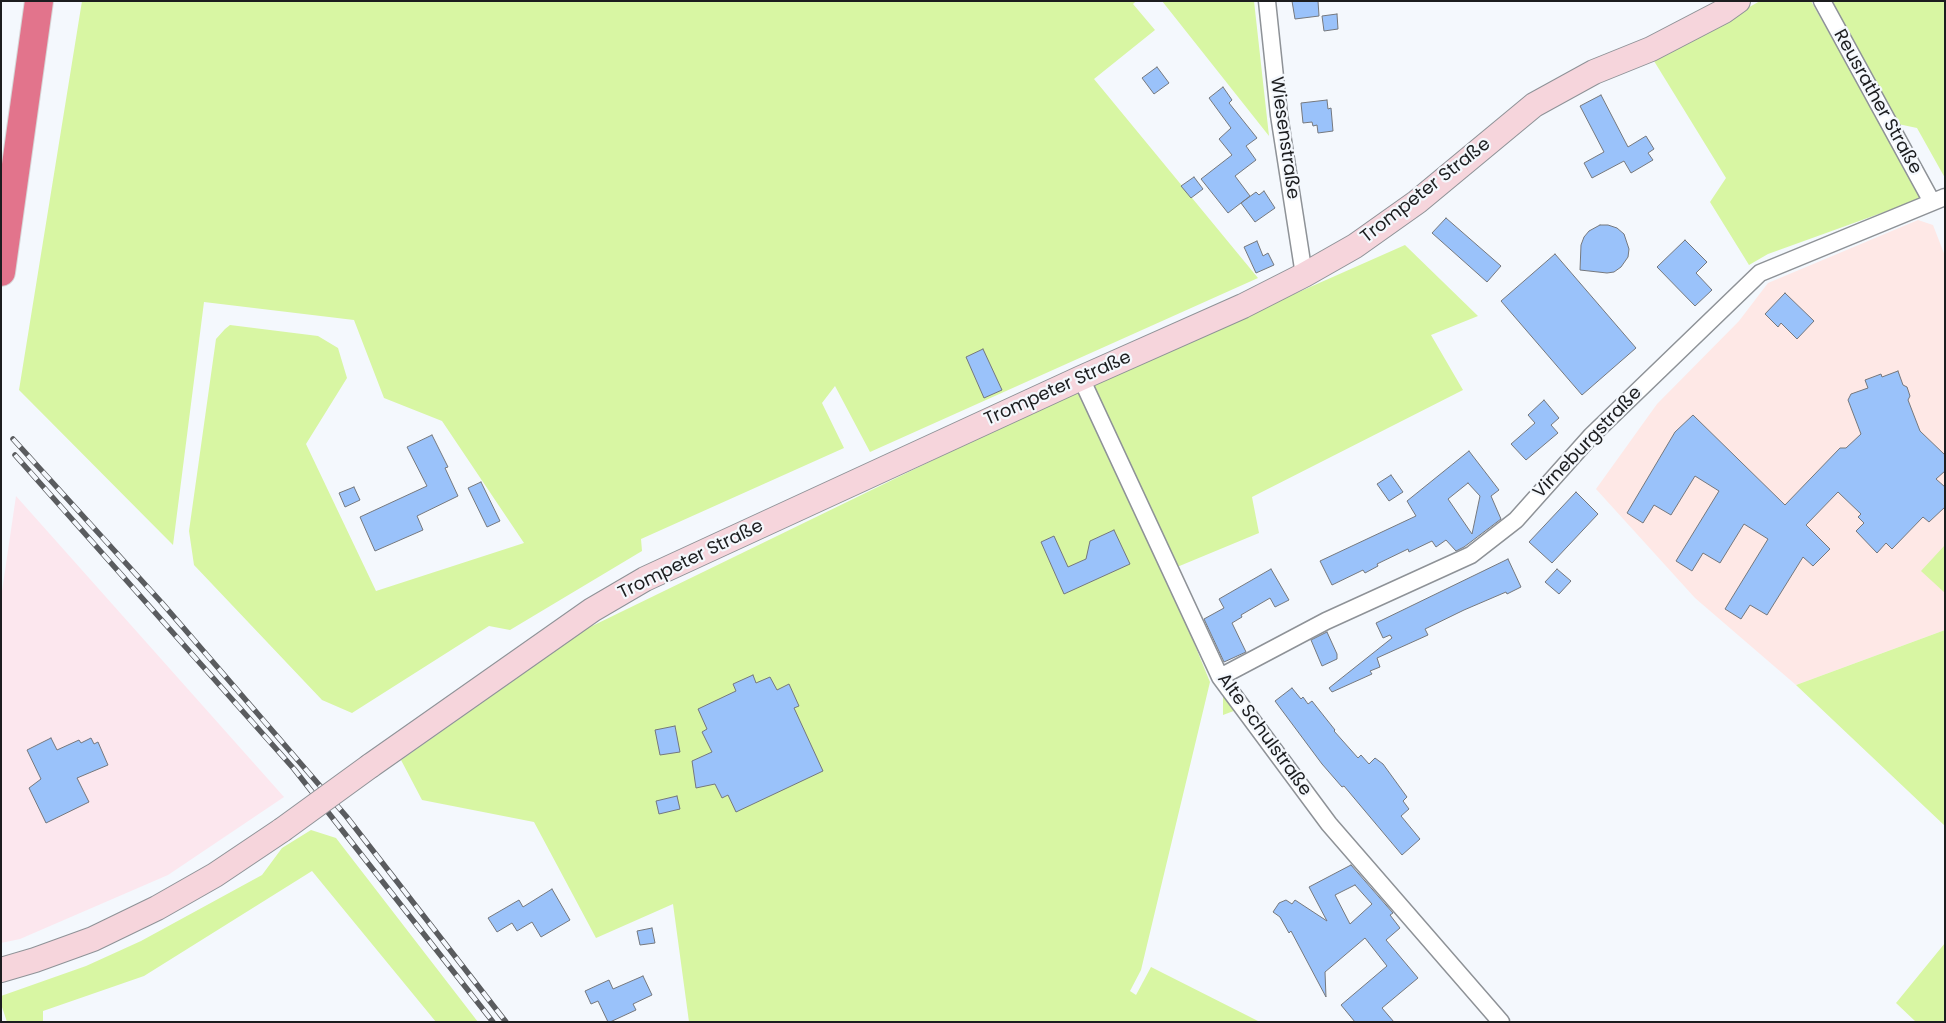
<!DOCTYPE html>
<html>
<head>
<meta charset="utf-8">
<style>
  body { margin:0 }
  #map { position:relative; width:1946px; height:1023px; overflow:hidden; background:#f4f8fd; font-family:Poppins,sans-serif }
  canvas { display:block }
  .frame { position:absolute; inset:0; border:2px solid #1c1d1f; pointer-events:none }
</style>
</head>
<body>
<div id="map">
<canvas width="1946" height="1023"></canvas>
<div class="frame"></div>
</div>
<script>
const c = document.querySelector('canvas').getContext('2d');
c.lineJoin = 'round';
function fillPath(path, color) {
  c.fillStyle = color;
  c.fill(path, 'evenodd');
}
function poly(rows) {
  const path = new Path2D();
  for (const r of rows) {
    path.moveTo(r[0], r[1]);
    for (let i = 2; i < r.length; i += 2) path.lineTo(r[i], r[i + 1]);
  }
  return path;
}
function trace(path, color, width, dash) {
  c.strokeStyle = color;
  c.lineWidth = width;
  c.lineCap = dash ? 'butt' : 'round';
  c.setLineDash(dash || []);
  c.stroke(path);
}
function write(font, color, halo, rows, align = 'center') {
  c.font = font + ' Poppins,sans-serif';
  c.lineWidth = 4.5;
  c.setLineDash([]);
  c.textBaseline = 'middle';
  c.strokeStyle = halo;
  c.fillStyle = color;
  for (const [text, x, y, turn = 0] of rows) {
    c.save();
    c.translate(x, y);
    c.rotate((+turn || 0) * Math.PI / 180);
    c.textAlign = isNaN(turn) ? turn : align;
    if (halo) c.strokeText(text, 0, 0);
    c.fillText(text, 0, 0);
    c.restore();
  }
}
fillPath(poly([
  [16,496,284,797,168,875,20,939,1,943,1,598]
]), '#fce7ee');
fillPath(poly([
  [1918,220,1933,225,1945,256,1945,630,1796,685,1695,598,1596,489,1657,404,1739,321,1768,283]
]), '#fee8e6');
fillPath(poly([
  [82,1,1136,1,1133,4,1155,30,1094,79,1258,278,870,452,835,386,822,403,844,448,641,539,642,551,510,630,489,626,352,713,322,700,194,565,189,531,216,339,225,329,230,325,318,336,338,348,347,378,306,444,376,591,524,543,442,421,384,398,354,320,204,302,173,545,19,390],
  [1162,1,1254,1,1269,136],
  [1760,1,1811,1,1923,198,1768,254,1749,265,1710,202,1726,178,1654,61],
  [1827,1,1945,1,1945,178,1917,128,1898,124],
  [1405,245,1478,316,1431,335,1463,390,1252,497,1259,533,1165,572,1210,682,1141,970,1130,991,1136,995,1151,967,1260,1022,689,1022,673,904,596,938,534,822,422,800,401,760,588,628,1073,392],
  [1945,545,1945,593,1921,571],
  [1945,630,1945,826,1796,685],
  [1229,694,1239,709,1223,715,1223,697],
  [311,830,336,838,478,1022,436,1022,312,871,144,976,43,1011,43,1022,7,1022,1,1004,1,996,86,966,141,941,262,875,282,848],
  [1945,943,1945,1022,1916,1022,1896,1003]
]), '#d8f6a3');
const building = poly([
  [1292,1,1318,1,1319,16,1295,19,1292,1],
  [1337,14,1338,29,1324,31,1322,16,1337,14],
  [1157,67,1169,83,1154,94,1142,78,1157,67],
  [1223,87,1232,100,1229,103,1257,138,1246,146,1256,160,1235,176,1250,196,1228,213,1201,179,1232,155,1219,139,1231,128,1209,98,1223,87],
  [1601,95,1628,147,1646,136,1654,149,1648,153,1653,160,1631,173,1624,161,1592,178,1584,163,1604,152,1580,106,1601,95],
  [1327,100,1328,109,1331,108,1333,131,1318,133,1317,125,1313,126,1312,122,1303,123,1301,103,1327,100],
  [1194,177,1203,189,1191,198,1181,186,1194,177],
  [1264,191,1275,208,1255,222,1241,203,1256,192,1259,195,1264,191],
  [1446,218,1501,266,1487,282,1432,233,1446,218],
  [1600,225,1608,225,1617,228,1624,234,1629,249,1628,257,1621,267,1614,272,1607,273,1580,270,1581,245,1584,237,1589,231,1600,225],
  [1685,240,1707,262,1696,273,1712,290,1695,306,1657,267,1685,240],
  [1257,241,1263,256,1268,253,1274,265,1256,273,1244,247,1257,241],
  [1555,254,1636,348,1582,395,1501,301,1555,254],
  [1785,293,1814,321,1797,339,1781,323,1778,327,1765,314,1785,293],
  [983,349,1002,390,984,398,966,357,983,349],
  [1898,371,1903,385,1907,387,1910,396,1908,400,1920,431,1945,455,1945,471,1936,479,1945,487,1945,507,1929,522,1923,517,1892,549,1886,543,1877,553,1856,531,1864,523,1858,517,1861,514,1838,492,1806,525,1830,549,1813,566,1803,557,1767,615,1750,605,1741,619,1725,609,1768,539,1744,524,1720,563,1703,553,1692,571,1676,561,1719,491,1695,476,1671,515,1654,505,1643,523,1627,513,1675,432,1693,415,1785,505,1840,448,1846,448,1861,434,1848,400,1851,394,1868,388,1865,380,1881,374,1882,377,1898,371],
  [1544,400,1559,418,1551,425,1558,433,1526,460,1511,444,1535,423,1528,415,1544,400],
  [432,435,448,467,445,468,458,496,417,516,423,530,375,551,360,517,427,486,407,447,432,435],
  [1469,451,1499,490,1491,496,1501,519,1464,547,1456,551,1446,540,1436,547,1432,541,1409,552,1408,549,1377,564,1378,566,1365,573,1363,570,1332,585,1320,561,1416,516,1407,501,1469,451],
  [1468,483,1480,496,1472,534,1448,499,1468,483],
  [1391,475,1403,492,1389,501,1377,484,1391,475],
  [481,482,500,521,487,527,468,488,481,482],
  [354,487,360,500,345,507,339,493,354,487],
  [1576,492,1598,514,1552,563,1529,542,1576,492],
  [1114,530,1130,564,1064,594,1041,542,1054,536,1068,567,1086,559,1090,541,1114,530],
  [1508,559,1521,587,1507,594,1506,592,1464,610,1425,629,1428,635,1377,658,1380,667,1370,671,1372,674,1332,692,1329,688,1392,638,1390,635,1383,638,1376,623,1508,559],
  [1271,569,1289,600,1275,607,1270,598,1241,615,1242,617,1232,623,1246,652,1224,662,1204,619,1224,608,1219,599,1271,569],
  [1557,569,1571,581,1559,594,1545,582,1557,569],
  [1327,632,1337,654,1337,659,1322,666,1311,640,1327,632],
  [753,675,756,683,770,677,777,690,789,684,799,706,794,708,823,771,736,812,728,795,722,798,715,784,696,788,692,761,712,752,702,732,707,729,698,709,736,691,733,684,753,675],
  [1292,688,1301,699,1303,697,1308,704,1312,701,1335,730,1334,731,1358,758,1361,755,1369,764,1375,758,1383,764,1407,797,1403,801,1409,809,1401,816,1420,839,1402,855,1344,786,1342,787,1322,764,1275,701,1292,688],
  [675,726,680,752,660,755,655,730,675,726],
  [51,738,57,750,79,740,81,743,91,738,94,744,98,742,108,765,77,778,89,802,46,823,29,788,41,779,27,750,51,738],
  [677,796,680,809,659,814,656,801,677,796],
  [1351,865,1393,913,1390,915,1400,928,1386,940,1418,978,1382,1008,1394,1022,1355,1022,1341,1005,1387,966,1365,938,1325,972,1326,997,1291,931,1289,933,1280,917,1273,912,1279,903,1286,900,1292,904,1295,900,1327,921,1309,887,1351,865],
  [1355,885,1372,904,1350,924,1335,895,1355,885],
  [552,889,570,920,541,937,532,922,517,931,512,923,497,932,488,918,519,900,523,907,552,889],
  [652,928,655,943,640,945,637,931,652,928],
  [643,976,652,995,633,1004,636,1010,610,1022,608,1022,598,1001,591,1004,585,991,609,980,613,989,643,976]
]);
fillPath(building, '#9ac2fa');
trace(building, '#75787d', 1);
const street = poly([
  [1267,1,1279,115,1304,275],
  [1822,1,1932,202],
  [1081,378,1220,677,1329,824,1501,1022],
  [1220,677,1326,621,1471,555,1516,520,1591,436,1760,273,1945,197]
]);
const secondary = poly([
  [370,766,592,610,645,579,1081,378,1243,306,1304,275,1355,246,1417,202,1534,105,1594,72,1651,49,1724,11,1738,1],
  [1,970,35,960,93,939,157,908,215,875,282,830]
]);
const highway = poly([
  [1,272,39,1]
]);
trace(street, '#8e9297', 19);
trace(secondary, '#8e9297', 26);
trace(highway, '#d6d6d7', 30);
trace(street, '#fff', 16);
trace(secondary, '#f6d5dc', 24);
trace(highway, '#e2748c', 28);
const rail = poly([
  [13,439,162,603,346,816,506,1022],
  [15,455,294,769,493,1022]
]);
trace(rail, '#5a5c5f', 5.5);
trace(rail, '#f4f8fd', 4, [11]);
const secondaryBridge = poly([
  [282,830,370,766]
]);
trace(secondaryBridge, '#8e9297', 26, []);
trace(secondaryBridge, '#f6d5dc', 24);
write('18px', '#1c1d1f', '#f4f8fd', [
  ["Reusrather Straße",1877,102,61],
  ["Wiesenstraße",1284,138,82],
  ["Trompeter Straße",1426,191,-38],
  ["Trompeter Straße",1058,389,-24],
  ["Virneburgstraße",1588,443,-46],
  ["Trompeter Straße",691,560,-26],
  ["Alte Schulstraße",1264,735,54]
]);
</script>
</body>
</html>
